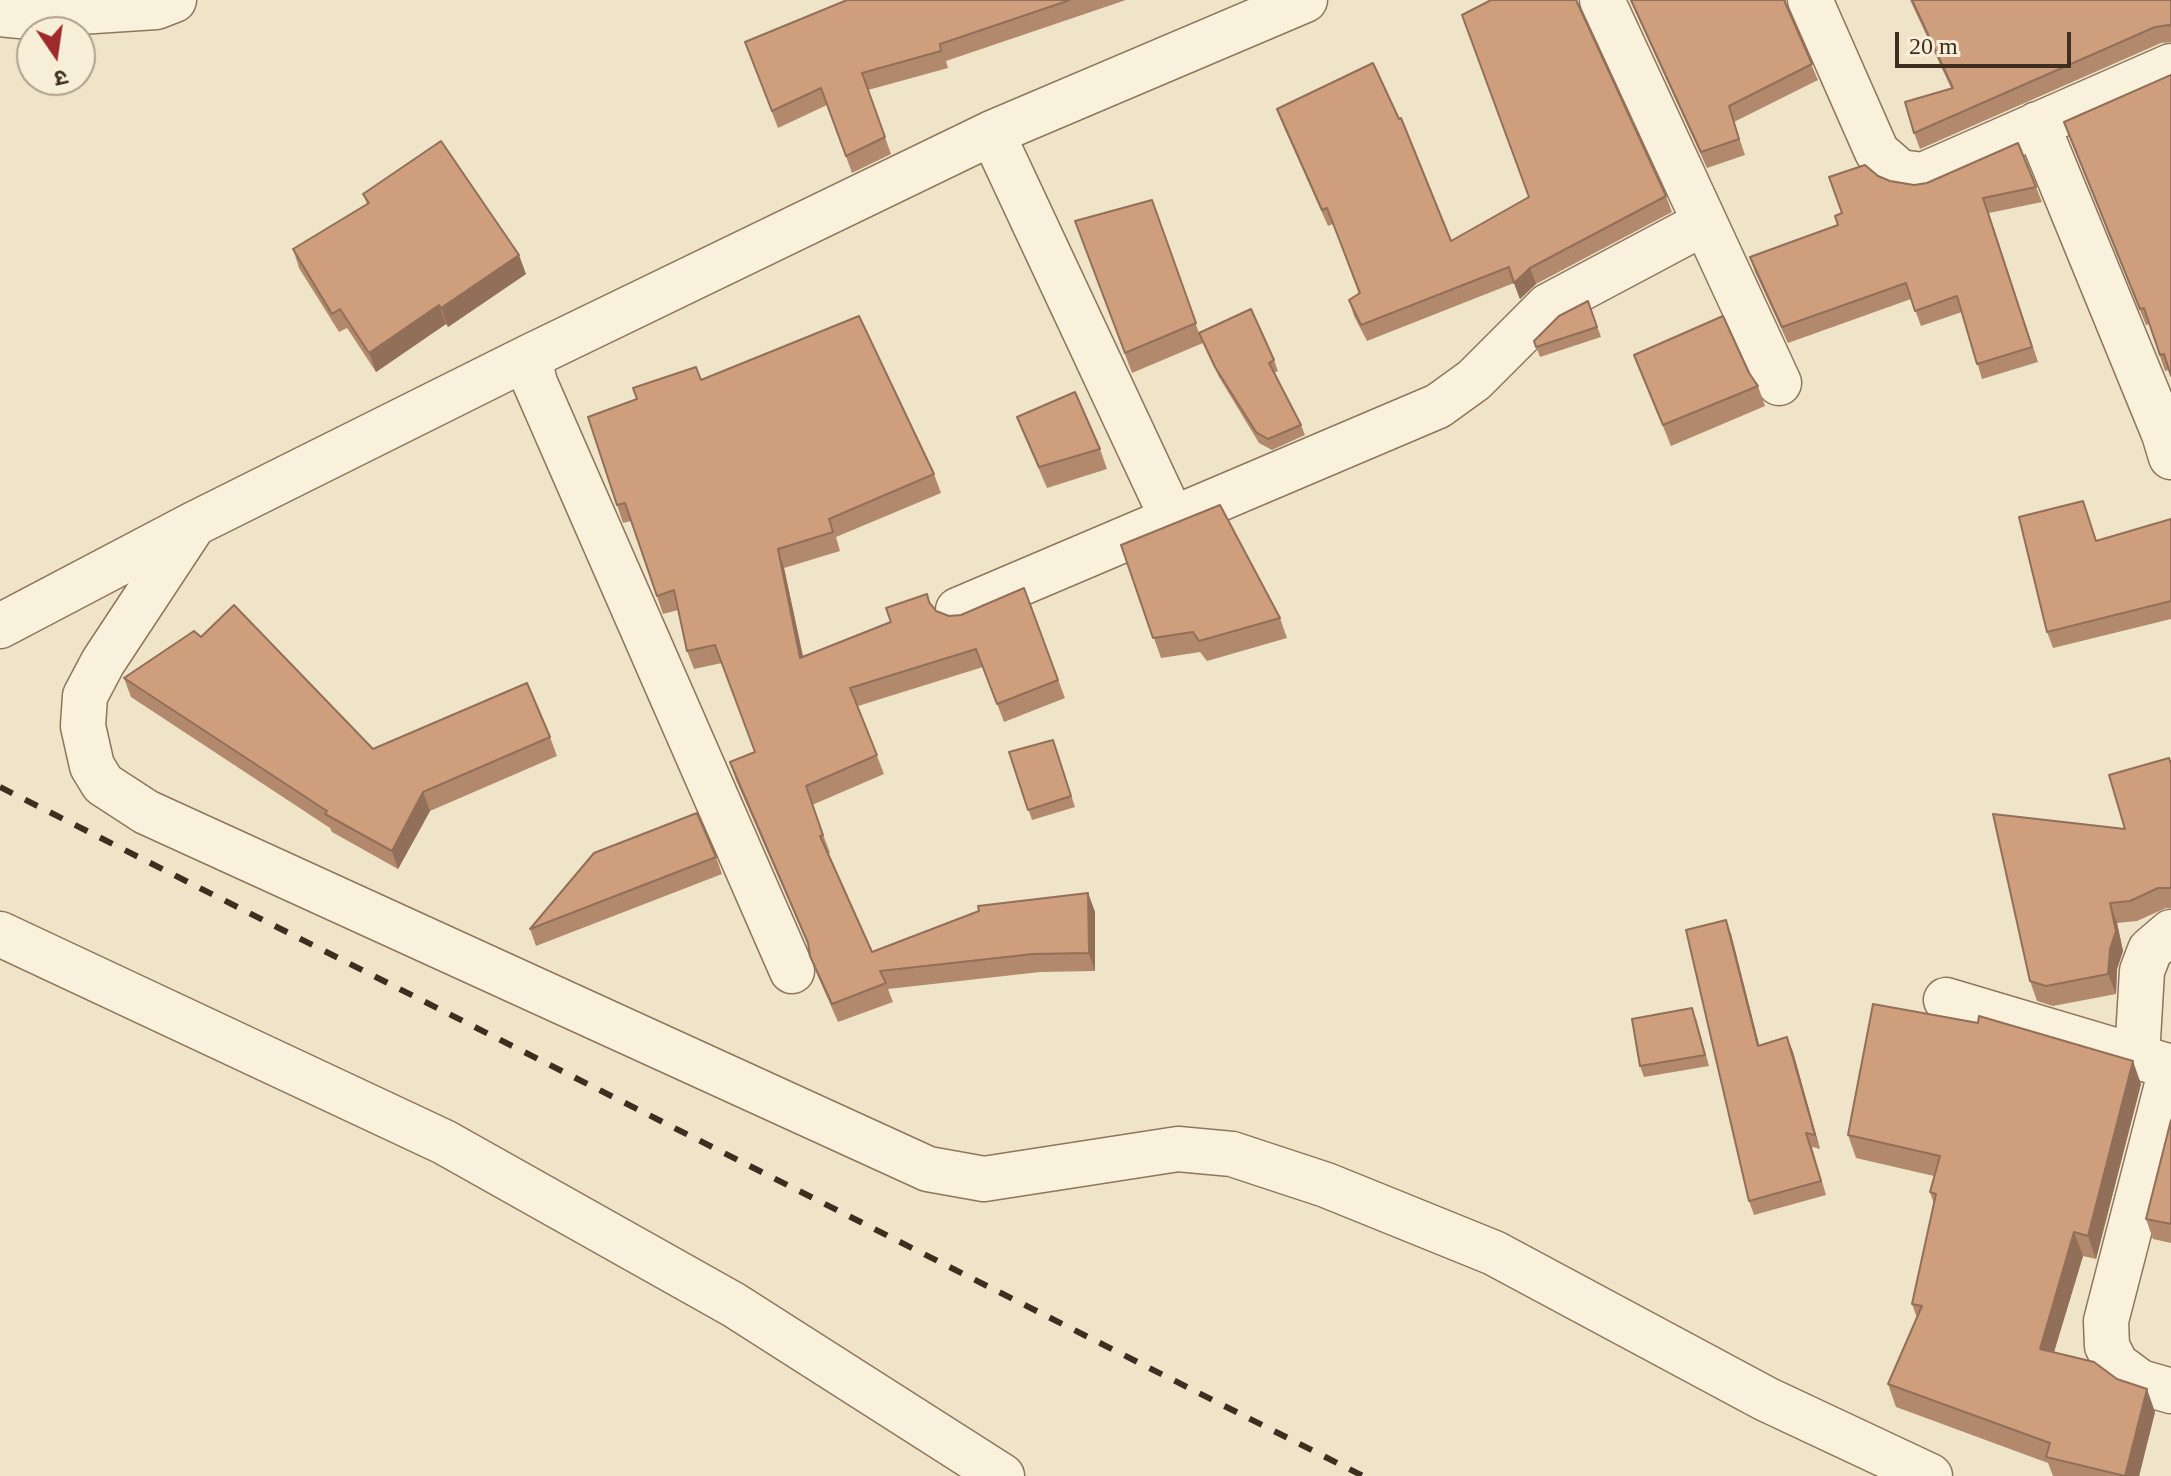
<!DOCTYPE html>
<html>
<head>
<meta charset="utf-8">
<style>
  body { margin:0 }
  #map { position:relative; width:2171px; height:1476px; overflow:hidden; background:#f0e4c8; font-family:"Times New Roman","Noto Sans Devanagari",serif }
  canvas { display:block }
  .north { position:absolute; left:16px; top:16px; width:80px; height:80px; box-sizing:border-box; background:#f7eed8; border:2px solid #ada18e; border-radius:50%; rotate:167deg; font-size:22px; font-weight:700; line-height:32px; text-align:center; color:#3d2e20 }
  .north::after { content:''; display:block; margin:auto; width:28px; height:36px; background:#9e2a2b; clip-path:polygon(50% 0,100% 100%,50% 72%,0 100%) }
  .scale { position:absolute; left:1895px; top:32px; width:176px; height:36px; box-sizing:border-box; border:4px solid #3d2e20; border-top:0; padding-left:10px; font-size:24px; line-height:28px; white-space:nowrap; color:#3d2e20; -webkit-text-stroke:6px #f7eed8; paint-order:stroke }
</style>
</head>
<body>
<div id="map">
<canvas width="2171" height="1476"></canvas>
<div class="north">उ</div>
<div class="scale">20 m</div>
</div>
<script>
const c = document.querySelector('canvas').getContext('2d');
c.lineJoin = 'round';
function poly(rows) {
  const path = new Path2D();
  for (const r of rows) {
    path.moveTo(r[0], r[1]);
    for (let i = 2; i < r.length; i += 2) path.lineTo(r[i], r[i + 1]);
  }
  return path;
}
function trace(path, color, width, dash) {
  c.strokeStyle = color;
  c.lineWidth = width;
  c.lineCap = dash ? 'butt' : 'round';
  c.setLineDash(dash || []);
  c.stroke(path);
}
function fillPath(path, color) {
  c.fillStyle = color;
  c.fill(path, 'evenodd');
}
const street = poly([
  [1602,0,1779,383],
  [1810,0,1877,152,1900,172,1923,175,2171,66],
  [0,14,18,16,156,7,174,0],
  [2037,124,2164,434,2171,457],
  [992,133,1173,520],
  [529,357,535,383,792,971],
  [194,524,103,662,85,696,83,726,92,766,103,784,146,812,928,1169,984,1179,1178,1149,1232,1154,1326,1185,1494,1253,1766,1399,1930,1476],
  [958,610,1438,406,1474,380,1548,306,1704,223],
  [0,626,194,524,529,357,992,133,1305,0],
  [0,934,444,1142,734,1305,1002,1476],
  [1946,1000,2171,1067],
  [2137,1056,2142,971,2150,950,2171,932],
  [2171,1069,2106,1321,2107,1346,2116,1364,2140,1382,2171,1391]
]);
trace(street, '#8d765c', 47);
trace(street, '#faf1dc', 44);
trace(poly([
  [0,787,1363,1476]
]), '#3d2e20', 6, [14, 14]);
fillPath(poly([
  [847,0,1126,0,946,61,948,68,868,90,891,154,852,173,827,105,778,128,745,42],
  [1630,0,1786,0,1786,6,1818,80,1734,122,1745,155,1707,168],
  [1910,0,2171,0,2171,42,2161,43,1920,149,1914,133,1951,88],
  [2171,75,2169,370,2165,371,2149,324,2146,325,2064,122],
  [1277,109,1451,241,1529,197,1666,196,1672,212,1536,284,1520,299,1514,283,1367,341,1354,316,1349,300,1359,294,1333,224,1328,226,1283,125],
  [1878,176,1890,181,1914,185,2036,187,2042,202,1989,213,2038,362,1982,379,1962,312,1921,326,1911,299,1788,343,1755,272,1750,257,1838,225,1842,213],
  [363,194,526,274,448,327,446,324,376,372,347,328,339,332,299,268,293,249,367,204],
  [1152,200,1199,333,1274,360,1278,371,1274,373,1301,425,1305,435,1272,450,1259,443,1219,377,1203,343,1132,373,1075,221],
  [1588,301,1601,337,1540,357,1534,341],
  [1634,355,1749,373,1758,386,1765,406,1671,446],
  [701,380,934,474,941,493,836,537,840,551,784,568,803,656,931,605,936,611,949,616,961,615,1024,588,1065,698,1004,722,983,667,858,706,884,774,812,805,830,853,828,854,872,952,1088,893,1095,912,1095,971,1040,972,888,989,893,1002,838,1022,817,974,810,956,809,947,736,780,730,762,755,752,722,663,694,669,687,651,678,610,663,614,631,521,623,523,617,505],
  [1017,417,1100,449,1107,469,1047,488,1025,437],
  [2171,519,2171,619,2053,648,2047,632,2097,540],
  [1121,545,1280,618,1287,638,1207,661,1200,652,1161,658],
  [201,637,373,749,550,737,557,756,430,811,398,869,332,832,330,828,131,697,124,678],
  [1053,740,1075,807,1032,820,1009,752],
  [2171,763,2171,908,2166,908,2137,921,2117,923,2123,951,2117,969,2116,994,2053,1006,2037,1001,2030,981,2125,829],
  [716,857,722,874,536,946,530,929],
  [1731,934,1759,1045,1787,1037,1793,1052,1820,1149,1812,1147,1826,1195,1754,1215,1749,1201],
  [1696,1018,1709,1066,1644,1077,1640,1066],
  [2141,1084,2096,1259,2083,1256,2054,1352,2155,1412,2139,1476,2053,1476,2048,1463,1896,1407,1888,1384,1917,1318,1912,1304,1934,1204,1930,1192,1934,1176,1856,1158,1848,1135],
  [2171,1120,2171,1243,2153,1239,2146,1219]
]), '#b2896c');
fillPath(poly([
  [519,255,526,274,448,327,441,308],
  [1530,268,1536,284,1520,299,1514,283],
  [439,305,446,324,376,372,369,353],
  [778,549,784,568,807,676,800,658],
  [423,792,430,811,398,869,392,851],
  [1088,893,1095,912,1095,971,1089,953],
  [2110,903,2117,923,2123,951,2117,969,2116,994,2108,974],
  [1726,920,1731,934,1763,1060,1758,1046],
  [1787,1037,1793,1052,1820,1149,1815,1135],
  [2133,1061,2141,1084,2096,1259,2088,1236],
  [2074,1232,2083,1256,2048,1372,2040,1349],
  [2147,1389,2155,1412,2139,1476,2125,1476]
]), '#916f58');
const building = poly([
  [847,0,1070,0,940,44,941,51,862,73,885,137,846,156,821,88,772,111,745,42,847,0],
  [1491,0,1576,0,1666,196,1530,268,1514,283,1509,267,1361,325,1349,300,1360,293,1327,208,1322,210,1277,109,1373,63,1399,119,1401,118,1451,241,1529,197,1462,15,1491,0],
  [1631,0,1784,0,1812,64,1729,106,1739,139,1701,152,1631,0],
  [1912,0,2171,0,2171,26,2169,25,2155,27,1914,133,1905,102,1953,88,1912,0],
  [2171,75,2171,376,2164,354,2160,355,2144,308,2140,309,2064,122,2171,75],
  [441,141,519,255,441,308,439,305,369,353,340,309,332,314,293,249,369,203,363,194,441,141],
  [2018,143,2036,187,1983,198,2032,347,1977,364,1957,296,1915,311,1906,283,1782,327,1750,257,1838,225,1835,216,1842,213,1829,177,1865,165,1878,176,1890,181,1914,185,1927,183,2018,143],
  [1152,200,1196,323,1125,353,1075,221,1152,200],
  [1588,301,1597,327,1536,347,1534,341,1559,316,1588,301],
  [1251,309,1274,360,1269,363,1301,425,1268,439,1256,432,1215,367,1199,333,1251,309],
  [859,316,934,474,829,519,833,532,778,549,800,658,891,622,886,608,927,594,929,602,936,611,949,616,961,615,1024,588,1058,680,997,704,976,649,850,688,877,755,806,786,823,835,820,836,872,952,979,911,978,906,1088,893,1089,953,1033,954,880,971,886,983,832,1004,810,956,808,943,730,762,755,752,715,645,687,651,674,590,657,596,625,503,617,505,588,417,637,399,633,388,696,367,701,380,859,316],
  [1723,316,1749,373,1758,386,1663,425,1634,355,1723,316],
  [1075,392,1100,449,1039,467,1017,417,1075,392],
  [2083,501,2096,541,2171,519,2171,601,2047,632,2019,517,2083,501],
  [1220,505,1280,618,1199,641,1193,632,1153,638,1121,545,1220,505],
  [234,605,373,749,527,683,550,737,423,792,392,851,325,814,327,811,124,678,194,631,201,637,234,605],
  [1053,740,1071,796,1028,810,1009,752,1053,740],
  [2169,758,2171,764,2171,888,2158,888,2130,901,2110,903,2116,931,2110,949,2108,974,2046,986,2030,981,1993,814,2125,829,2109,775,2169,758],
  [697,813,716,857,530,929,594,853,697,813],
  [1726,920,1758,1046,1787,1037,1815,1135,1806,1133,1821,1181,1749,1201,1686,930,1726,920],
  [1873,1004,1978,1023,1979,1016,2133,1061,2088,1236,2074,1232,2040,1349,2094,1362,2117,1379,2147,1389,2125,1476,2046,1457,2050,1443,1888,1384,1922,1306,1912,1304,1936,1194,1930,1192,1940,1156,1848,1135,1873,1004],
  [1692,1008,1705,1055,1640,1066,1632,1019,1692,1008],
  [2171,1120,2171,1224,2146,1219,2171,1120]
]);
fillPath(building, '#cf9f7d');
trace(building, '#916f58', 2);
</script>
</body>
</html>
